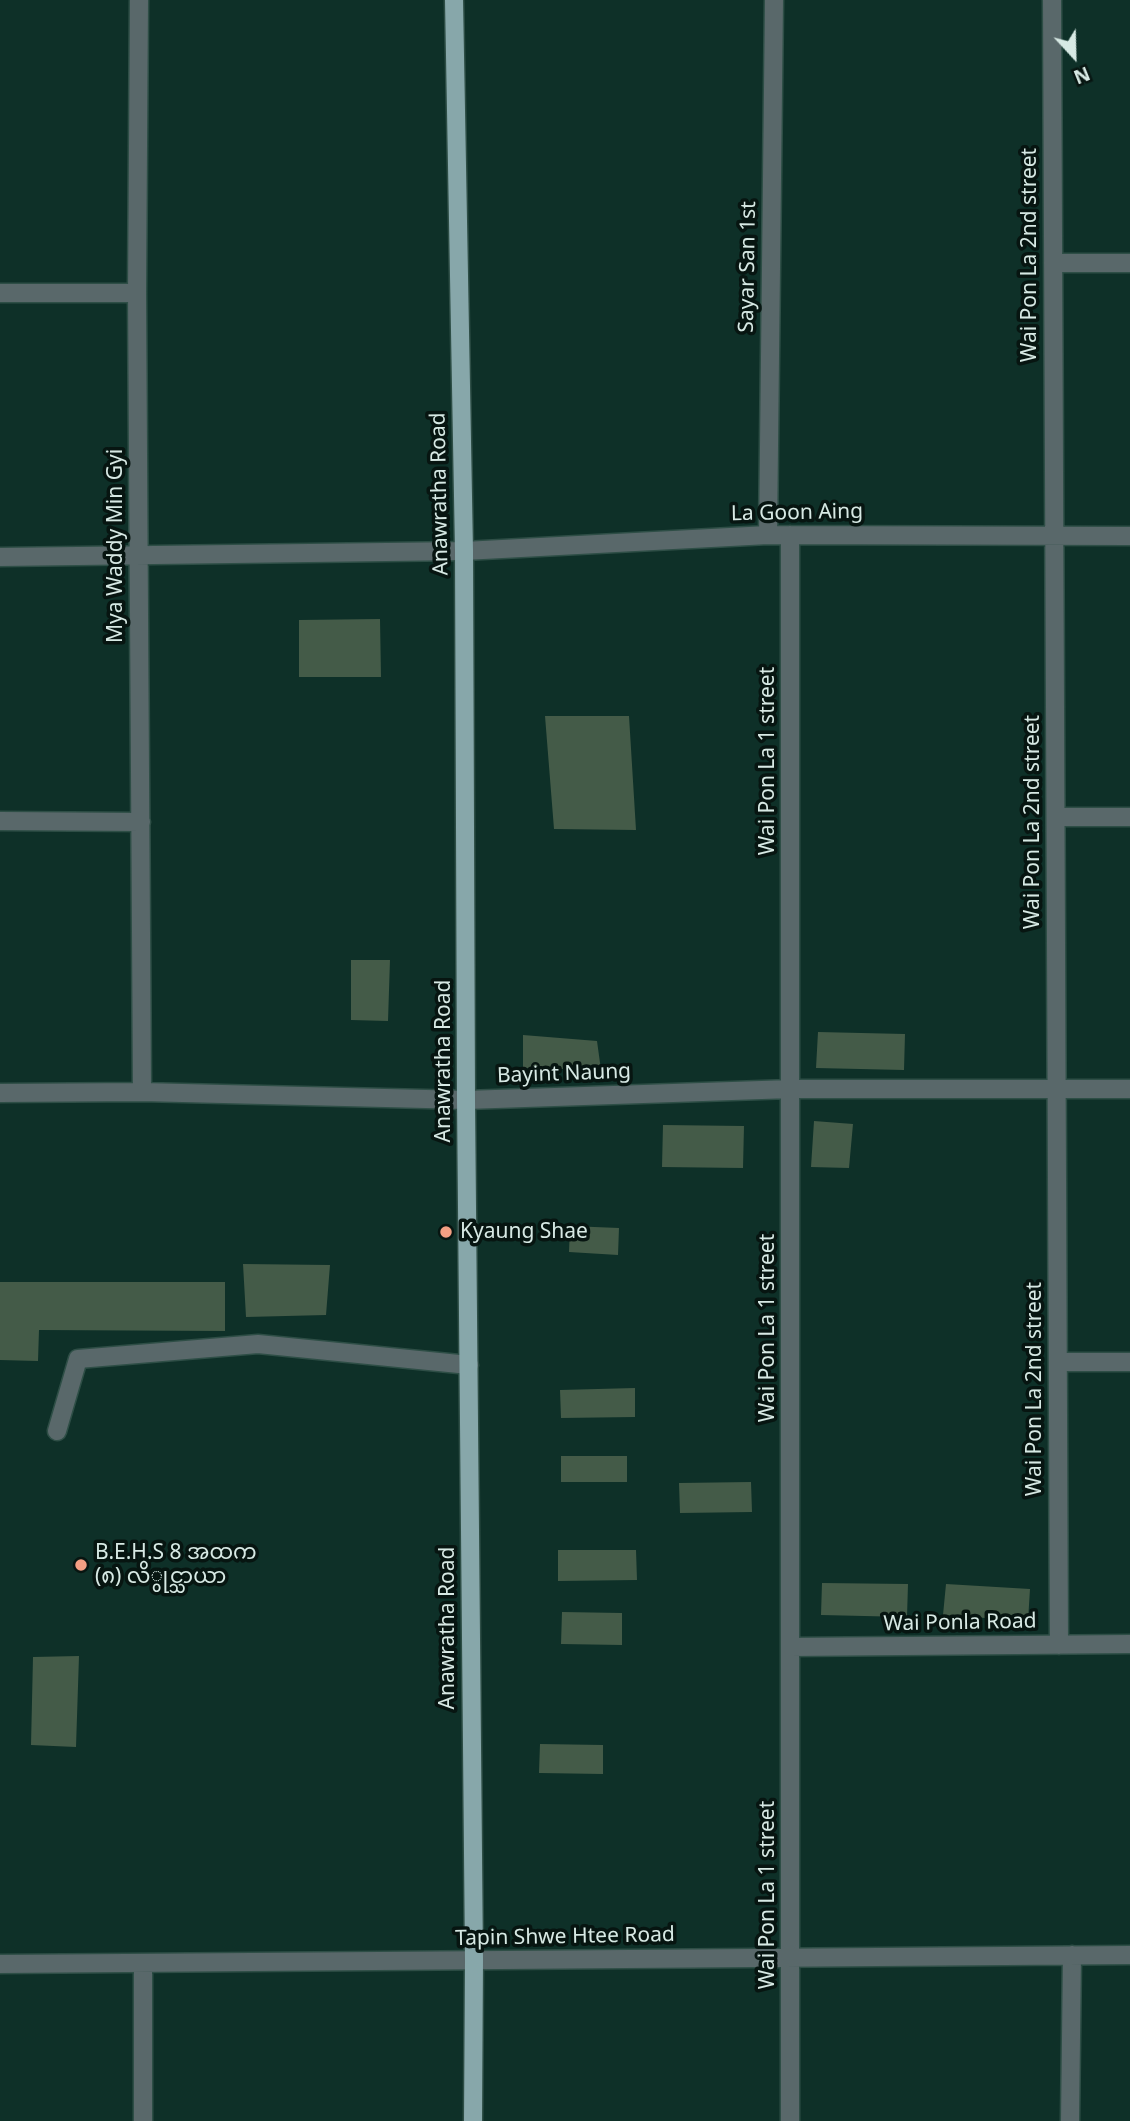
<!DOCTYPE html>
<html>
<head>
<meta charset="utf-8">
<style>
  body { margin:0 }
  #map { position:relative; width:1130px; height:2121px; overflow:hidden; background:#0e3028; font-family:"Noto Sans",sans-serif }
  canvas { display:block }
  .north { position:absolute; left:1039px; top:21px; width:70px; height:70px; -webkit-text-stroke:5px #071511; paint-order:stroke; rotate:158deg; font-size:19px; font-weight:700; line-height:28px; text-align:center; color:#d7e9e4 }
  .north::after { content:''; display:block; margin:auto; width:24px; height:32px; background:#d7e9e4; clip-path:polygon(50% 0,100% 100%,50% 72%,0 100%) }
</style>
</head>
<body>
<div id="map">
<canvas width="1130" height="2121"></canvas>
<div class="north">N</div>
</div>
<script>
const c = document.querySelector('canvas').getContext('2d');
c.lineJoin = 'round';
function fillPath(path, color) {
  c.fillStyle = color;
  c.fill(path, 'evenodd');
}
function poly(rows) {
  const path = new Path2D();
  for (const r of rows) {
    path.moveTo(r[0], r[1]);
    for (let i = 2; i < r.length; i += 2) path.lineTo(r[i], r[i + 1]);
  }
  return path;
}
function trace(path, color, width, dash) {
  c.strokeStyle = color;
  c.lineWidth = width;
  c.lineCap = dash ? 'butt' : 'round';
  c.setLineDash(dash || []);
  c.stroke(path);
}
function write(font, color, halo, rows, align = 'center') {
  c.font = font + ' "Noto Sans","Noto Sans Myanmar",sans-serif';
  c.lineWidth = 7;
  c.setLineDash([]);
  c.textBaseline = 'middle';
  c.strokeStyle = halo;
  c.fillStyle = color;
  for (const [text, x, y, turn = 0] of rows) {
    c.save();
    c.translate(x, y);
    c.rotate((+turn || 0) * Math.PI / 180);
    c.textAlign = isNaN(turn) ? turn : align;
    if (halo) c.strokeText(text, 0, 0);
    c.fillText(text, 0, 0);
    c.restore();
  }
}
fillPath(poly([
  [380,619,381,677,299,677,299,620],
  [545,716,629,716,636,830,554,829],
  [351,960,390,960,388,1021,351,1020],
  [818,1032,905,1034,904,1070,816,1068],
  [523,1035,597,1041,601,1070,523,1068],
  [814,1121,853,1124,849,1168,811,1167],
  [663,1125,744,1126,743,1168,662,1167],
  [570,1226,619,1228,618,1255,569,1252],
  [243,1264,330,1265,326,1315,246,1317],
  [0,1282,225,1282,225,1331,39,1330,38,1361,0,1360],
  [635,1388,635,1417,561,1418,560,1390],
  [561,1456,627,1456,627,1482,561,1482],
  [751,1482,752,1512,680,1513,679,1483],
  [558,1550,636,1550,637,1580,558,1581],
  [822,1583,908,1584,907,1617,821,1615],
  [946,1584,1030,1589,1028,1621,943,1615],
  [562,1612,622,1613,622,1645,561,1644],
  [79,1656,76,1747,31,1745,33,1657],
  [540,1744,603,1745,603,1774,539,1773]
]), '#445b48');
const minor = poly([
  [139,0,137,293,142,1092],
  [1052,0,1059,1645],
  [1053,263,1130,263],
  [0,293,137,293],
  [768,535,774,0],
  [0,557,464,551,768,535,1130,536],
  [1056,817,1130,817],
  [0,821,141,822],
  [0,1093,142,1092,466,1100,791,1089,1130,1089],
  [1058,1362,1130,1362],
  [57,1431,78,1359,258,1344,469,1365],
  [790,1647,1130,1644],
  [143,1963,143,2121],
  [0,1964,1130,1955],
  [790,2121,790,535],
  [1070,2121,1072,1955]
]);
const major = poly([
  [454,0,464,551,466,1100,474,1960,473,2121]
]);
trace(minor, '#2e4e46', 21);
trace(major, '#2e4e46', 21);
trace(minor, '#59686a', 18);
trace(major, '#87a7aa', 18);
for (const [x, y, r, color] of [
  [446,1232,7,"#f39f83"],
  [81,1565,7,"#f39f83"]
]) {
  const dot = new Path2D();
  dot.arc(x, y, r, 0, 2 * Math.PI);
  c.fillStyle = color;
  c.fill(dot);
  trace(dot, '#071511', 2.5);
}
write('21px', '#d7e9e4', '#071511', [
  ["Wai Pon La 2nd street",1030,255,-90],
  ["Sayar San 1st",748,267,-89],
  ["Anawratha Road",440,494,-91],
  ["La Goon Aing",797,513,-1],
  ["Mya Waddy Min Gyi",116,546,-90],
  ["Wai Pon La 1 street",768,761,-90],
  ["Wai Pon La 2nd street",1033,822,-90],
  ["Anawratha Road",444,1061,-90],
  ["Bayint Naung",564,1074,-2],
  ["Wai Pon La 1 street",768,1328,-90],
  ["Wai Pon La 2nd street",1035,1389,-90],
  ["Wai Ponla Road",960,1623,-1],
  ["Anawratha Road",448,1628,-90],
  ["Wai Pon La 1 street",768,1895,-90],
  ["Tapin Shwe Htee Road",565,1937,-1]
]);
write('21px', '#d7e9e4', '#071511', [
  ["Kyaung Shae",460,1232],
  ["B.E.H.S 8 အထက",95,1553],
  ["(၈) လိွုင္သာယာ",95,1577]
], 'left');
</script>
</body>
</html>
